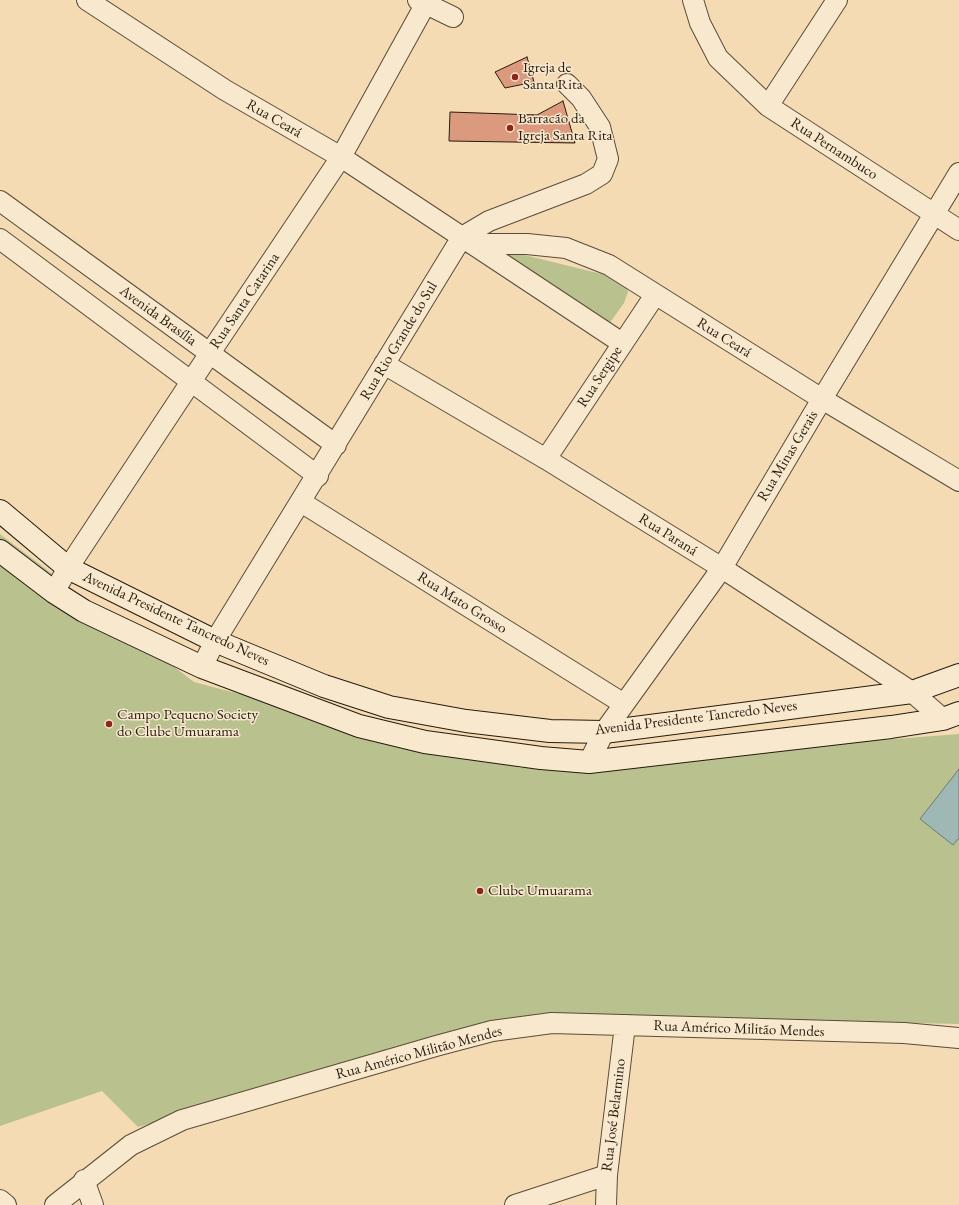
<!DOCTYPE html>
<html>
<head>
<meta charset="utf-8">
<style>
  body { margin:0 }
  canvas { display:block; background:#f5dbb4 }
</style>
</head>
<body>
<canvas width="959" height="1205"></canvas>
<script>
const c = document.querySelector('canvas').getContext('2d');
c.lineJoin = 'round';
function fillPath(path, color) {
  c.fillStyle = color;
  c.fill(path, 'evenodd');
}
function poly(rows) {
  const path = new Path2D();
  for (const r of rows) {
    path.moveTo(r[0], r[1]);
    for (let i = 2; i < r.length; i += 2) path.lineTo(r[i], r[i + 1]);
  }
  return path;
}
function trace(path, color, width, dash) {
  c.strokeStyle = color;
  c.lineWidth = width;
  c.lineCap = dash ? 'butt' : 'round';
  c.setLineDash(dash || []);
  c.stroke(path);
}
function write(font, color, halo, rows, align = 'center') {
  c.font = font + ' "EB Garamond",serif';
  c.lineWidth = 3;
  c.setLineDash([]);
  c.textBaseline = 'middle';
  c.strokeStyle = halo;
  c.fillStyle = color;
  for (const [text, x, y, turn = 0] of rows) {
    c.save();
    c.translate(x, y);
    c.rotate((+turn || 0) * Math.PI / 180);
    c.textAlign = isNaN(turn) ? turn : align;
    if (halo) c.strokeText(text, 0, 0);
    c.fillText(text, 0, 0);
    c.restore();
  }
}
fillPath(poly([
  [500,249,626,280,628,292,624,303,609,324],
  [0,534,194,682,521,768,959,734,959,1024,542,1015,138,1127,102,1091,0,1126]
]), '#b9c18f');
const water = poly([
  [959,769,959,838,953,845,920,819,959,769]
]);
fillPath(water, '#9eb9b5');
trace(water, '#6e7a72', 1);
const building = poly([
  [527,57,534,82,505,88,495,72,527,57],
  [563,101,575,143,449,141,450,112,537,115,563,101]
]);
fillPath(building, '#db997d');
trace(building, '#261c0e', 1);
const street = poly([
  [87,0,225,90,341,157,622,343],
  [418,0,453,17],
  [693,0,700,23,718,58,768,106,959,230],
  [768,106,837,0],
  [0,201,336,445],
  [0,239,318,476],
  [472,244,527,244,566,248,609,265,822,399,959,481],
  [384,364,546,459,722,568,912,692,943,719],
  [546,459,655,295],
  [301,502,624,704],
  [54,592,68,568,210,353,341,157,425,5],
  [202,667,215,641,462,237,489,221,586,184,602,174,608,159,600,127,581,98,567,84],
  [589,762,604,732,722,568,822,399,959,173],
  [84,1180,93,1205],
  [0,1200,6,1205],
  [55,1205,131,1145,182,1120,436,1046,492,1031,552,1023,904,1033,959,1038],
  [515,1205,607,1175],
  [606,1205,607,1175,625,1025]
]);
const secondary = poly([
  [0,511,68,568,215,641,324,686,389,707,466,721,550,731,604,732,912,692,959,675],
  [0,551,54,592,84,611,202,667,359,726,425,742,541,758,589,762,891,727,943,719,959,713]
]);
trace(street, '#5a4c38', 22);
trace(secondary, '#261c0e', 24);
trace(street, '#f8e8ce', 20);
trace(secondary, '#f8e8ce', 22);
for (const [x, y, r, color] of [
  [515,77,4,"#8f2418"],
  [510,128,4,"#8f2418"],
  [109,724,4,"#8f2418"],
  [480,891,4,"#8f2418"]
]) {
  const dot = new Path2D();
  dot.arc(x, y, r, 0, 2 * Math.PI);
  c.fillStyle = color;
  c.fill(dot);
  trace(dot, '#f8e8ce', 1.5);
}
write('15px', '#261c0e', '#f8e8ce', [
  ["Igreja de",523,68],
  ["Santa Rita",523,85],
  ["Barracão da",518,119],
  ["Igreja Santa Rita",518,136],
  ["Campo Pequeno Society",117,715],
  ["do Clube Umuarama",117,732],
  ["Clube Umuarama",488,891]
], 'left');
write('15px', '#261c0e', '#f8e8ce', [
  ["Rua Ceará",274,119,30],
  ["Rua Pernambuco",834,149,33],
  ["Rua Santa Catarina",245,301,-56],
  ["Avenida Brasília",158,316,36],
  ["Rua Ceará",724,338,32],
  ["Rua Rio Grande do Sul",399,341,-59],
  ["Rua Sergipe",600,377,-57],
  ["Rua Minas Gerais",788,456,-59],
  ["Rua Paraná",668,535,32],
  ["Rua Mato Grosso",462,603,32],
  ["Avenida Presidente Tancredo Neves",176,619,25],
  ["Avenida Presidente Tancredo Neves",696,718,-7],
  ["Rua Américo Militão Mendes",739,1029,2],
  ["Rua Américo Militão Mendes",419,1053,-15],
  ["Rua José Belarmino",614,1115,-83]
]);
</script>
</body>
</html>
